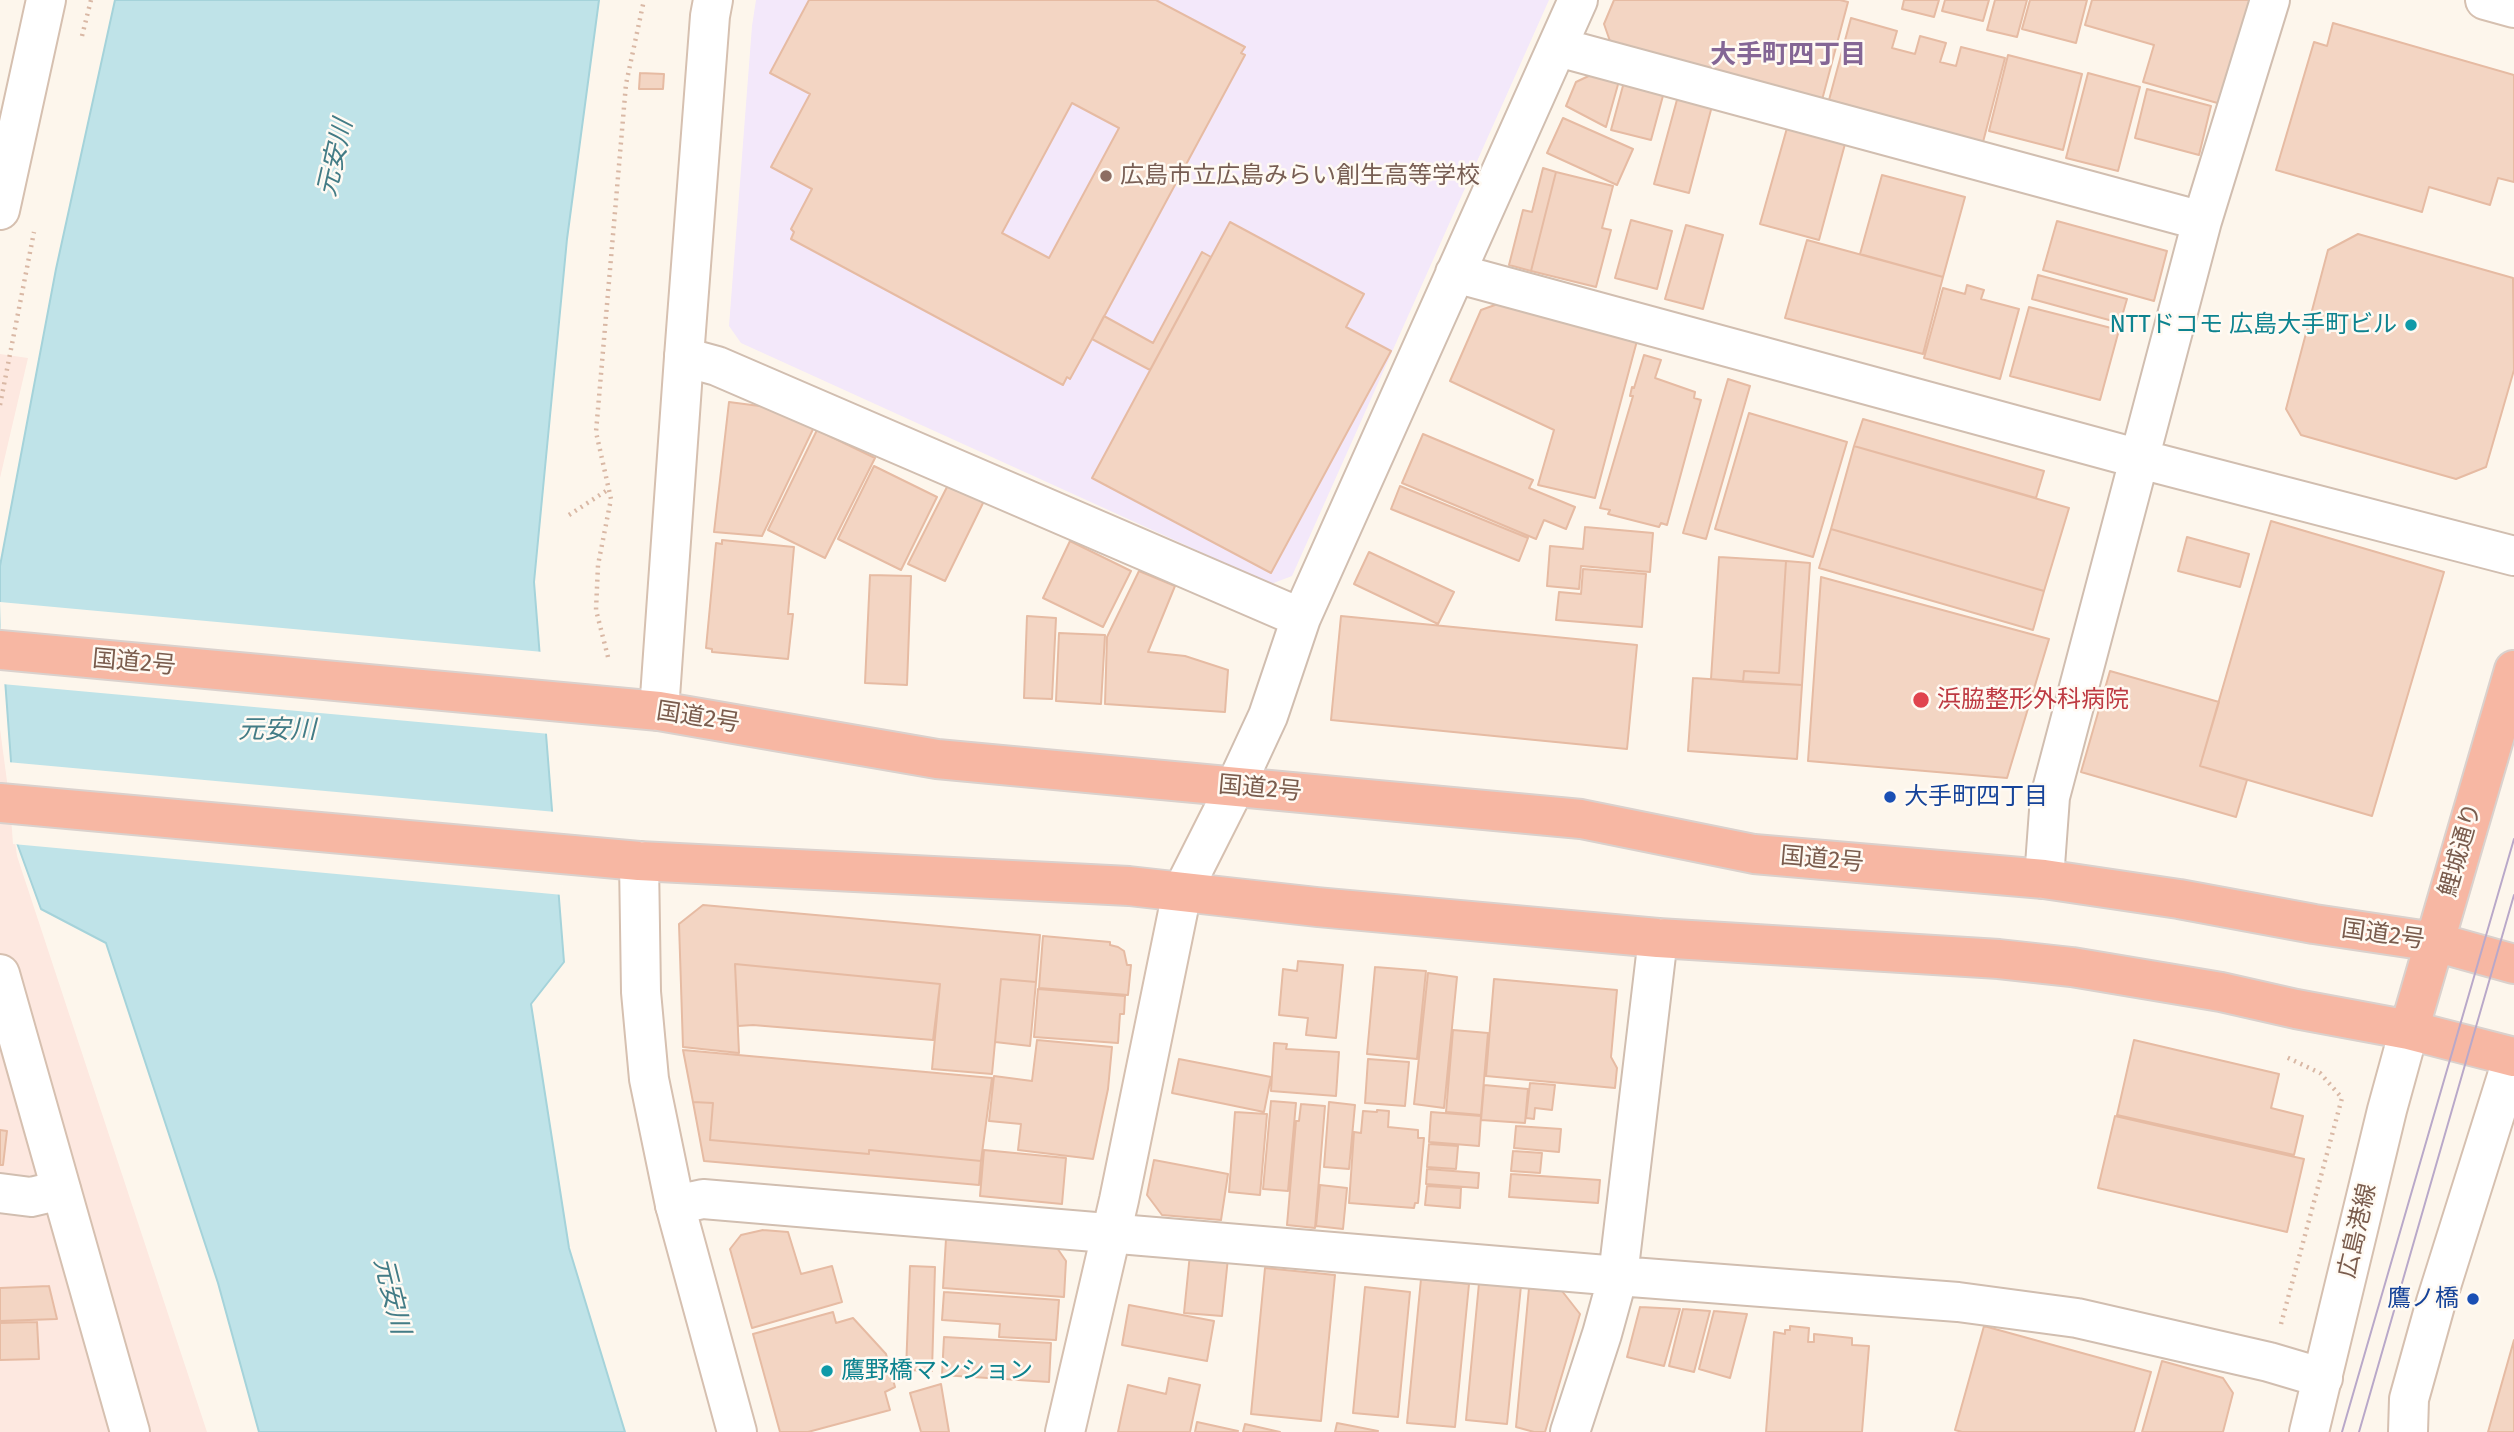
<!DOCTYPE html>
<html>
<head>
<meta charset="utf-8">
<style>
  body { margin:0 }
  canvas { display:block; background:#fdf6ec }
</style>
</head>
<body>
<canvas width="2514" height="1432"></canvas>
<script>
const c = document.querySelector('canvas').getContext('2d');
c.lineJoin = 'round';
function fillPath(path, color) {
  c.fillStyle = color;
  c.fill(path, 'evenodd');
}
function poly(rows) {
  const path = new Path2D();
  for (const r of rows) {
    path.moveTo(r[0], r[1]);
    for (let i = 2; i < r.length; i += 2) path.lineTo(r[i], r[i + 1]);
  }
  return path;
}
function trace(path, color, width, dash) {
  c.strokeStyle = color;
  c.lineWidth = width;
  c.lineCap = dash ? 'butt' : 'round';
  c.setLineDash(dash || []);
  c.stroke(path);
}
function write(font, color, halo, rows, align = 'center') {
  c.font = font + ' "Fira Sans","Noto Sans JP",sans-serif';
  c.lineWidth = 5;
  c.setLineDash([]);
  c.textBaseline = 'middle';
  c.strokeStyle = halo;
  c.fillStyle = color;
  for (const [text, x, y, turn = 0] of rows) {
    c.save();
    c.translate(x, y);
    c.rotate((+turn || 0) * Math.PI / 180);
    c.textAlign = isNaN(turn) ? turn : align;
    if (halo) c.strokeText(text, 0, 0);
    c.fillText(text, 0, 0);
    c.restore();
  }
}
fillPath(poly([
  [0,354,28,358,0,478],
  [0,729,17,856,207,1432,0,1432]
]), '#fde8e0');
fillPath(poly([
  [756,0,1549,0,1292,576,1271,584,741,343,729,326,752,26]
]), '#f3e8fa');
const water = poly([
  [115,0,599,0,567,239,534,582,564,962,531,1004,569,1248,625,1432,259,1432,218,1283,106,943,41,909,17,843,0,611,0,566,56,269,115,0]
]);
fillPath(water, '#bfe3e8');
trace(water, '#a5d3da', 2);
fillPath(poly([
  [0,602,543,652,550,734,2,684],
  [7,762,556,812,563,895,13,844]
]), '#fdf6ec');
const building = poly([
  [809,0,1156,0,1245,47,1241,53,1245,55,1092,339,1070,379,1067,377,1063,385,791,239,794,232,791,229,812,189,771,167,810,94,770,73,809,0],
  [1072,103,1119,128,1049,258,1002,233,1072,103],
  [1614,0,1840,0,1848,2,1822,100,1611,44,1604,24,1614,0],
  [1904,0,1939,0,1934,17,1902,9,1904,0],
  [1945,0,1989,0,1983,21,1942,11,1945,0],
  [1995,0,2027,0,2017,37,1987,30,1995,0],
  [2030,0,2087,0,2076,43,2022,29,2030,0],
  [2092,0,2249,0,2250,3,2221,104,2143,82,2154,45,2085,25,2092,0],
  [1851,18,1897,31,1892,48,1915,54,1920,36,1946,43,1940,62,1956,66,1961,47,2005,58,1983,142,1829,100,1851,18],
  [2333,23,2514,75,2514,182,2498,178,2490,205,2429,187,2422,212,2276,170,2314,42,2327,46,2333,23],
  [2008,55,2082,74,2063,150,1989,131,2008,55],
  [640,73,664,74,663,89,639,89,640,73],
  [1595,73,1619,81,1606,127,1566,106,1576,82,1595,73],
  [2088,73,2140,87,2118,171,2066,158,2088,73],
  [1624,82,1664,92,1651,140,1611,130,1624,82],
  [2147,89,2211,106,2199,155,2135,138,2147,89],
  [1678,96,1712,106,1689,193,1654,184,1678,96],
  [1563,118,1633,149,1617,185,1547,153,1563,118],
  [1787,128,1845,144,1819,240,1760,224,1787,128],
  [1543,168,1556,172,1531,271,1509,265,1523,210,1532,212,1543,168],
  [1556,172,1613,186,1602,228,1611,230,1596,287,1531,271,1556,172],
  [1882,175,1965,197,1943,277,1860,254,1882,175],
  [1631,220,1672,231,1657,289,1615,278,1631,220],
  [2057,221,2167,251,2154,301,2043,270,2057,221],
  [1230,222,1364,294,1346,327,1391,351,1271,573,1092,478,1230,222],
  [1686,225,1723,235,1703,309,1665,299,1686,225],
  [2358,234,2513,278,2514,370,2486,467,2456,479,2301,435,2286,409,2328,250,2358,234],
  [1807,240,1943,277,1923,354,1785,318,1807,240],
  [1202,252,1211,257,1150,370,1092,339,1104,316,1153,343,1202,252],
  [2038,275,2127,299,2120,323,2032,299,2038,275],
  [1967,285,1984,290,1981,299,2019,309,2000,379,1924,358,1943,288,1965,294,1967,285],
  [1506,301,1638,337,1595,498,1538,485,1554,430,1450,381,1481,310,1506,301],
  [2029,307,2119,330,2100,400,2010,376,2029,307],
  [1644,355,1661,360,1655,378,1695,392,1694,398,1701,400,1667,525,1661,523,1659,527,1608,514,1610,510,1600,508,1633,396,1630,396,1632,387,1634,388,1644,355],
  [1728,379,1750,386,1706,539,1683,533,1728,379],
  [729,402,790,410,816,423,762,536,714,532,729,402],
  [1749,413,1847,442,1813,557,1715,529,1749,413],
  [1863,419,2044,471,2036,498,1854,446,1863,419],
  [817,430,875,458,825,558,768,530,817,430],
  [1423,434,1533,480,1529,488,1575,507,1566,529,1544,520,1536,539,1402,483,1423,434],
  [1854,446,2069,508,2044,591,1831,529,1854,446],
  [874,466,937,497,901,570,838,539,874,466],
  [949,483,984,501,945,581,908,564,949,483],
  [1400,486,1528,538,1519,561,1391,509,1400,486],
  [2271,521,2444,572,2372,816,2200,766,2271,521],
  [1585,527,1653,533,1650,572,1581,566,1579,589,1547,586,1550,546,1583,549,1585,527],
  [1831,529,2044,591,2033,630,1819,568,1831,529],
  [2187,537,2249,554,2240,587,2178,571,2187,537],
  [722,540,794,547,788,614,793,614,788,659,712,652,712,649,706,648,716,543,722,544,722,540],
  [1070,541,1131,571,1103,627,1043,598,1070,541],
  [1369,552,1454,592,1438,624,1354,584,1369,552],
  [1719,557,1786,561,1779,673,1744,671,1743,682,1711,679,1719,557],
  [1786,561,1810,563,1802,685,1743,682,1744,671,1779,673,1786,561],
  [1583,569,1646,574,1642,627,1556,620,1559,592,1581,594,1583,569],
  [1139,571,1175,586,1148,652,1185,656,1228,670,1225,712,1105,704,1107,637,1139,571],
  [870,575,911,576,907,685,865,683,870,575],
  [1821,577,2049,639,2007,778,1808,761,1821,577],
  [1027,616,1056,618,1052,699,1024,698,1027,616],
  [1341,616,1637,645,1627,749,1331,720,1341,616],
  [1059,633,1105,635,1101,704,1056,701,1059,633],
  [2110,671,2219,702,2200,766,2247,780,2236,817,2081,772,2110,671],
  [1693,678,1802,685,1797,759,1688,751,1693,678],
  [703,905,1040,935,1036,982,1001,979,992,1074,932,1069,940,984,735,964,739,1053,683,1047,679,924,703,905],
  [1043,936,1110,942,1110,945,1118,947,1124,951,1127,965,1131,965,1128,995,1039,988,1043,936],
  [1298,961,1343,965,1336,1038,1306,1035,1308,1018,1279,1015,1283,969,1297,971,1298,961],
  [735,964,940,984,933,1040,753,1025,738,1026,735,964],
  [1375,967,1426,971,1417,1059,1367,1054,1375,967],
  [1428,973,1457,977,1444,1108,1414,1104,1428,973],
  [1001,979,1036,982,1030,1046,995,1042,1001,979],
  [1494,979,1617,990,1611,1057,1617,1068,1615,1088,1486,1076,1494,979],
  [1038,989,1125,996,1124,1014,1120,1014,1118,1043,1034,1037,1038,989],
  [1453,1030,1488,1033,1481,1115,1446,1112,1453,1030],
  [1037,1040,1112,1047,1108,1089,1093,1159,1018,1150,1021,1124,989,1121,994,1076,1032,1081,1037,1040],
  [2134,1040,2279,1074,2271,1108,2303,1116,2294,1155,2117,1115,2134,1040],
  [1274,1043,1287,1044,1286,1049,1339,1052,1336,1096,1271,1091,1274,1043],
  [683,1050,992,1078,981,1161,869,1150,869,1154,710,1140,713,1103,693,1102,683,1050],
  [1179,1059,1271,1077,1264,1112,1172,1093,1179,1059],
  [1368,1059,1409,1062,1405,1106,1365,1103,1368,1059],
  [1530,1083,1555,1085,1552,1110,1535,1108,1534,1119,1526,1118,1530,1083],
  [1484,1085,1528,1089,1525,1123,1481,1120,1484,1085],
  [1271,1101,1296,1103,1288,1191,1263,1189,1271,1101],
  [693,1102,713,1103,710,1140,869,1154,869,1150,981,1161,979,1185,704,1161,693,1102],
  [1329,1102,1355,1105,1349,1169,1324,1167,1329,1102],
  [1301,1104,1325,1106,1315,1228,1287,1225,1296,1121,1299,1121,1301,1104],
  [1377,1110,1389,1111,1388,1127,1418,1130,1418,1138,1424,1138,1418,1203,1415,1203,1414,1208,1349,1203,1354,1132,1361,1133,1363,1111,1377,1112,1377,1110],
  [1235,1112,1267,1114,1260,1195,1229,1192,1235,1112],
  [1431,1112,1481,1116,1479,1146,1429,1142,1431,1112],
  [2115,1116,2304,1159,2287,1232,2098,1188,2115,1116],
  [1516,1126,1561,1129,1559,1152,1514,1148,1516,1126],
  [0,1130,7,1131,3,1165,0,1165,0,1130],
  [1429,1144,1458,1146,1456,1169,1427,1167,1429,1144],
  [984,1150,1066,1158,1062,1204,980,1196,984,1150],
  [1513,1151,1542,1153,1540,1173,1511,1171,1513,1151],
  [1154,1160,1228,1174,1221,1220,1162,1215,1147,1195,1154,1160],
  [1427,1169,1479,1173,1478,1188,1426,1184,1427,1169],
  [1511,1174,1600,1180,1598,1203,1509,1197,1511,1174],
  [1320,1185,1347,1188,1343,1229,1316,1226,1320,1185],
  [1427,1186,1461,1188,1460,1208,1425,1205,1427,1186],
  [763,1230,788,1232,801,1274,832,1266,842,1302,752,1328,730,1249,741,1235,763,1230],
  [946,1239,1055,1245,1066,1261,1064,1297,943,1288,946,1239],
  [1190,1254,1228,1258,1222,1316,1184,1313,1190,1254],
  [910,1266,935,1267,932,1371,906,1370,910,1266],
  [1265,1268,1335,1275,1321,1421,1251,1414,1265,1268],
  [1421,1279,1469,1284,1455,1427,1407,1423,1421,1279],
  [1479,1283,1521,1286,1507,1424,1466,1420,1479,1283],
  [49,1286,57,1319,0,1321,0,1288,49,1286],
  [1365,1287,1410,1292,1398,1417,1353,1413,1365,1287],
  [1529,1288,1562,1291,1580,1314,1545,1432,1534,1432,1516,1427,1529,1288],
  [944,1292,1059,1300,1056,1340,999,1337,1000,1324,942,1320,944,1292],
  [1129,1305,1214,1321,1207,1361,1122,1345,1129,1305],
  [1640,1307,1680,1309,1664,1366,1627,1357,1640,1307],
  [1683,1309,1710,1311,1694,1372,1669,1366,1683,1309],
  [1714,1311,1747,1314,1730,1378,1699,1369,1714,1311],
  [833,1312,836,1323,853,1318,886,1354,895,1387,885,1392,890,1410,808,1432,780,1432,753,1334,833,1312],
  [37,1322,39,1359,0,1360,0,1323,37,1322],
  [1790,1326,1809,1328,1808,1342,1814,1342,1814,1334,1852,1338,1852,1345,1869,1346,1862,1432,1766,1432,1774,1332,1785,1334,1785,1330,1790,1330,1790,1326],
  [1984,1326,2151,1372,2134,1432,1962,1432,1955,1430,1984,1326],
  [944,1337,1051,1343,1049,1382,942,1375,944,1337],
  [2514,1340,2514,1432,2488,1432,2514,1340],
  [2162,1361,2223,1378,2233,1393,2223,1432,2142,1432,2162,1361],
  [1169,1378,1200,1385,1190,1432,1118,1432,1128,1385,1166,1394,1169,1378],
  [941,1384,949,1432,921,1432,910,1393,941,1384],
  [1197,1422,1238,1431,1237,1432,1195,1432,1197,1422],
  [1337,1423,1378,1431,1377,1432,1335,1432,1337,1423],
  [1245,1424,1280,1432,1243,1432,1245,1424]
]);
fillPath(building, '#f3d5c3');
trace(building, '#e6bba3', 2);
const street = poly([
  [1558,47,2202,221],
  [1455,273,2140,459,2514,556],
  [684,357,717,366,1301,618],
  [1235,787,1268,716,1301,618,1578,0],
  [2044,879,2050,797,2202,221,2270,0],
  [0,1193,31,1197,61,1190],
  [675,1205,703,1199,1618,1276,1958,1302,2077,1318,2269,1362,2323,1378],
  [1570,1432,1602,1334,1618,1276,1658,938]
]);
const secondary = poly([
  [2485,0,2514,8],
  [0,210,46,0],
  [659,711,684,357,710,16,713,0],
  [639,861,641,992,649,1079,675,1205,737,1432],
  [0,974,130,1432],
  [1065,1432,1119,1200,1182,892,1235,787],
  [2309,1432,2387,1110,2409,1030],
  [2408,1432,2409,1399,2436,1302,2513,1057]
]);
const highway = poly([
  [0,650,659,711,937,759,1581,819,1754,854,2044,879,2179,899,2314,924,2435,942,2514,964],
  [0,803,639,861,1129,886,1317,907,1658,938,1999,959,2072,967,2221,992,2296,1009,2409,1030,2514,1057],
  [2409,1030,2514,670]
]);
trace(street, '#d1beb0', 42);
trace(secondary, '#d6c0b0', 42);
trace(highway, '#dad1cd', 42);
trace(poly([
  [82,36,91,0],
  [0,405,34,232],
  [569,515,609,489],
  [608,657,596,610,598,565,611,499,596,432,626,84,644,0],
  [2281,1324,2342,1098,2320,1073,2284,1056]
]), '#d9b8a5', 4.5, [2, 5]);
trace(street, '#fff', 38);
trace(secondary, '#fff', 38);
trace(highway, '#f7b7a3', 38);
trace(poly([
  [2342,1432,2514,839],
  [2359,1432,2514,895]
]), '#b9a8c9', 2);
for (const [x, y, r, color] of [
  [1106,176,7,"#8d6e63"],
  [2411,325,7,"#0f9aa8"],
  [1921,700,9,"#e0444e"],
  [1890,797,7,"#1a4fb4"],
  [2473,1299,7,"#1a4fb4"],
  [827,1371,7,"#0f9aa8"]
]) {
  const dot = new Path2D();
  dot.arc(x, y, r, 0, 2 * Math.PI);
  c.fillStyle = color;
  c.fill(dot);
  trace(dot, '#fffaf3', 2.5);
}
write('24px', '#785e54', '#fffaf3', [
  ["広島市立広島みらい創生高等学校",1120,176]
], 'left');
write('24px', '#0d838f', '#fffaf3', [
  ["NTTドコモ 広島大手町ビル",2397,325],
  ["鷹野橋マンション",841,1371,"left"]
], 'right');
write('24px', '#7a5c4d', '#fffaf3', [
  ["国道2号",134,663,5],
  ["国道2号",698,718,9],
  ["国道2号",1260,789,5],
  ["鯉城通り",2461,850,-74],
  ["国道2号",1822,860,5],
  ["国道2号",2383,935,8],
  ["広島港線",2358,1231,-77]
]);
write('24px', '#be3a42', '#fffaf3', [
  ["浜脇整形外科病院",1937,700]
], 'left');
write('24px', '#164399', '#fffaf3', [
  ["大手町四丁目",1904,797],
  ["鷹ノ橋",2459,1299,"right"]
], 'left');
write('bold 26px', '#846695', '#fffaf3', [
  ["大手町四丁目",1788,56]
]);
write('italic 26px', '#437c86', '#fffaf3', [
  ["元安川",336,158,-77],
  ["元安川",277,731],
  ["元安川",391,1296,76]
]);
</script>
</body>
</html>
